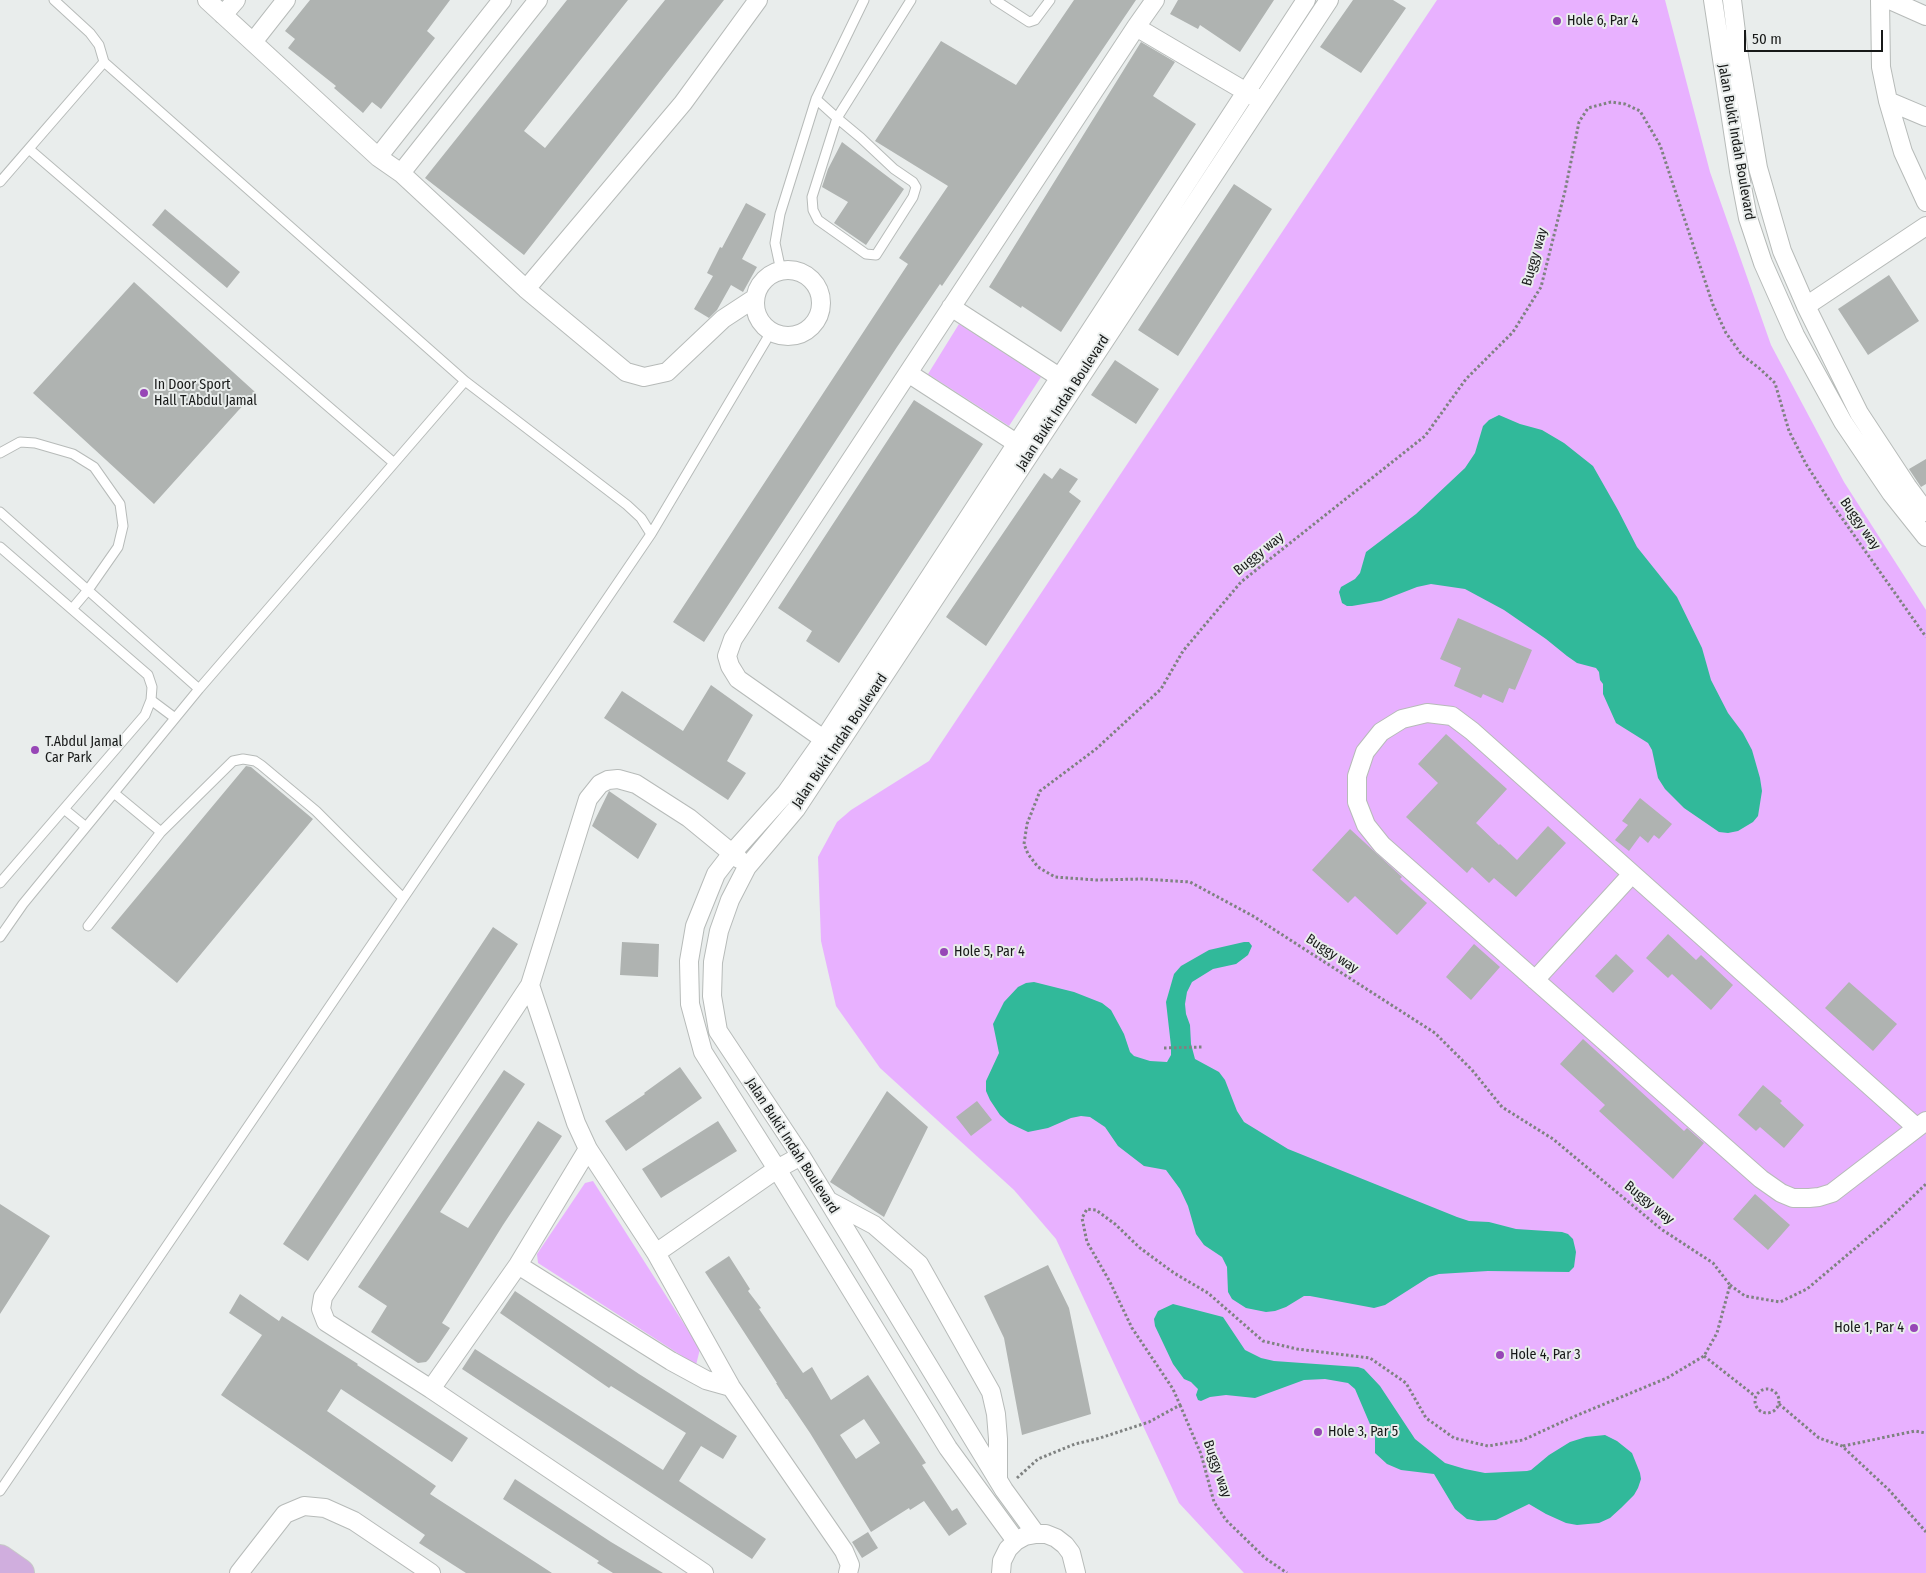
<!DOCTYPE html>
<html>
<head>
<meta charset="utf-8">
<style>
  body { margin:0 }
  #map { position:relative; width:1926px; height:1573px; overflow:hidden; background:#e9edec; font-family:"Fira Sans Condensed",sans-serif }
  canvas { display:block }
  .scale { position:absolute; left:1744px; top:30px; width:139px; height:22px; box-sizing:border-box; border:2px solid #171918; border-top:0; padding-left:6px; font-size:15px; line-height:18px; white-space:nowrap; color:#171918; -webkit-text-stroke:4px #e9edec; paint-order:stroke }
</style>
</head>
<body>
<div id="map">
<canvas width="1926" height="1573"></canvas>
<div class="scale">50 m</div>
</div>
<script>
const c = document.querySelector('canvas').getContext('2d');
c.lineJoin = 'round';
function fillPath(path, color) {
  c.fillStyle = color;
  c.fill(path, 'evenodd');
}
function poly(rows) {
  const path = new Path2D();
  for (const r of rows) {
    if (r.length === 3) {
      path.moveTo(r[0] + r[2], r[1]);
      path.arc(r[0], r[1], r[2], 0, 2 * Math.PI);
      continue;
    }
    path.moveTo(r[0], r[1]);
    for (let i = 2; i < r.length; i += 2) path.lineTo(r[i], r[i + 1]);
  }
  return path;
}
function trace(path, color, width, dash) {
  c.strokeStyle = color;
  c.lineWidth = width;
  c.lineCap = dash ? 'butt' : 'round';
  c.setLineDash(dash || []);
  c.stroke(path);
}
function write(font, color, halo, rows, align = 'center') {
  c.font = font + ' "Fira Sans Condensed",sans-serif';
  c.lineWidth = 4;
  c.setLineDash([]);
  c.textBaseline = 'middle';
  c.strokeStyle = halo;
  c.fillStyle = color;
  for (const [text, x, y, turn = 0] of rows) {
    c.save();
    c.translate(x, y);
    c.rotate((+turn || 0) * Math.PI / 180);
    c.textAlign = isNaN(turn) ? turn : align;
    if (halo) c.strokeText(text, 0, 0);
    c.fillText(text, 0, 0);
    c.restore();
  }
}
fillPath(poly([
  [1437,0,1665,0,1710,172,1771,345,1844,482,1926,610,1926,1573,1244,1573,1179,1503,1056,1239,1014,1190,880,1068,836,1006,821,941,818,857,837,822,851,810,929,761],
  [959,324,1041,377,1009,426,928,374],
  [593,1181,700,1349,696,1365,538,1263,537,1254,585,1183]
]), '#e8b1ff');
fillPath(poly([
  [1499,415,1520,424,1542,430,1564,443,1593,466,1618,510,1637,547,1677,597,1702,648,1711,680,1728,713,1743,733,1752,750,1760,778,1762,791,1758,816,1753,822,1738,831,1728,833,1719,832,1684,808,1665,789,1658,778,1652,750,1648,743,1616,723,1603,694,1603,684,1600,680,1599,672,1596,668,1577,663,1567,656,1546,639,1504,610,1465,589,1431,584,1417,587,1381,601,1352,606,1347,606,1342,603,1339,592,1341,587,1355,579,1360,573,1366,552,1416,514,1465,468,1475,453,1483,426,1489,420],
  [1244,942,1249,942,1252,946,1248,955,1236,964,1213,969,1192,982,1187,992,1185,1004,1186,1014,1190,1025,1191,1044,1195,1059,1219,1072,1225,1080,1237,1111,1244,1122,1288,1149,1457,1217,1469,1221,1489,1222,1516,1229,1562,1232,1568,1234,1573,1239,1576,1252,1574,1267,1569,1272,1488,1271,1439,1274,1429,1277,1385,1305,1374,1308,1310,1296,1304,1296,1286,1307,1275,1311,1266,1312,1246,1308,1232,1299,1228,1292,1227,1267,1222,1257,1204,1245,1196,1234,1188,1206,1180,1189,1166,1170,1144,1166,1118,1146,1105,1127,1090,1117,1081,1116,1071,1118,1048,1128,1028,1132,1009,1123,1000,1115,990,1100,986,1091,986,1081,999,1053,993,1024,1004,1002,1018,987,1026,983,1034,982,1074,992,1102,1003,1111,1010,1124,1034,1130,1052,1134,1056,1150,1061,1167,1062,1171,1055,1171,1046,1166,1002,1174,974,1181,966,1209,950],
  [1173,1304,1223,1317,1245,1350,1261,1358,1274,1361,1358,1367,1364,1369,1380,1386,1415,1439,1445,1463,1465,1469,1485,1473,1527,1471,1531,1470,1549,1455,1570,1442,1586,1437,1605,1435,1617,1441,1632,1453,1640,1473,1641,1479,1638,1488,1634,1495,1621,1508,1610,1518,1599,1523,1577,1525,1566,1523,1546,1514,1529,1504,1496,1520,1478,1521,1467,1519,1455,1509,1434,1474,1401,1470,1387,1464,1375,1453,1375,1436,1355,1389,1348,1383,1325,1379,1304,1380,1255,1398,1226,1395,1210,1397,1201,1401,1198,1400,1196,1395,1198,1389,1191,1382,1184,1379,1173,1364,1155,1326,1154,1319,1158,1311]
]), '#31b99a');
fillPath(poly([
  [310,0,450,0,427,31,435,38,406,76,381,109,372,102,363,113,334,88,336,86,288,48,295,39,285,31],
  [567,0,628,0,524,131,545,148,665,0,724,0,524,255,425,178],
  [1074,0,1136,0,942,286,940,284,897,347,704,642,673,622,908,264,899,258,948,186,875,141,941,41,1016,85],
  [1178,0,1274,0,1240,52,1200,25,1198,29,1170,14],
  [1353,0,1393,0,1406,8,1361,73,1320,47],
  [1141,42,1175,62,1153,96,1196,124,1061,332,1022,306,1021,308,989,287],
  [842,142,904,189,866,245,834,223,848,202,822,187,828,169],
  [1234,184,1272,209,1178,356,1138,330],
  [746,203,766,214,742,259,757,267,743,292,731,285,717,310,709,318,694,309,713,276,707,273,720,247,722,248],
  [165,209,240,272,227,288,152,225],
  [1889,275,1919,321,1868,355,1838,309],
  [134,282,255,392,154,504,33,393],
  [1115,360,1159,389,1136,424,1091,395],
  [914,400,983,444,839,663,806,641,812,631,778,608],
  [1926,459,1926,484,1921,487,1909,469],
  [1060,468,1078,479,1069,492,1081,501,986,646,946,617,1044,473,1052,479],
  [1458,618,1532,650,1515,690,1509,688,1503,703,1483,694,1481,698,1454,686,1461,668,1440,659],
  [711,685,753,715,727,761,746,773,728,800,604,718,622,691,683,731],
  [1446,734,1507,789,1476,823,1499,845,1500,844,1517,860,1548,826,1566,843,1516,897,1494,878,1489,883,1472,867,1467,873,1406,817,1438,783,1418,764],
  [246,766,251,767,313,819,177,983,111,928],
  [609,791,657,824,638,859,592,826],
  [1640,798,1672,824,1659,839,1654,835,1648,843,1640,836,1629,851,1615,840,1628,825,1622,821],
  [1350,829,1402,877,1400,879,1427,903,1397,935,1355,896,1348,903,1312,870],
  [493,927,518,944,308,1261,283,1244],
  [1668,934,1696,960,1701,955,1733,985,1711,1010,1672,974,1668,978,1646,958],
  [622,942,659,944,658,977,620,975],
  [1474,944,1500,967,1471,1000,1446,977],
  [1616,954,1634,971,1613,993,1595,976],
  [1849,982,1897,1024,1873,1051,1825,1008],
  [1583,1039,1684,1131,1687,1128,1704,1143,1673,1179,1599,1111,1605,1105,1560,1064],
  [680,1067,702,1098,626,1151,605,1121,645,1094,644,1093],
  [504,1070,525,1084,440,1212,468,1228,538,1121,562,1136,503,1225,442,1323,450,1328,429,1359,426,1362,418,1363,371,1332,387,1306,358,1287],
  [1763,1085,1782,1101,1780,1103,1804,1125,1784,1148,1760,1127,1756,1131,1738,1115],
  [887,1091,928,1127,884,1217,830,1182],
  [977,1101,992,1120,971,1136,956,1117],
  [718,1121,737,1151,661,1198,642,1169],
  [1755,1194,1790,1225,1768,1250,1733,1219],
  [0,1204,50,1236,0,1314],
  [729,1256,750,1289,748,1291,761,1308,759,1309,803,1373,812,1367,831,1400,868,1375,926,1463,922,1465,952,1511,957,1508,967,1524,949,1536,924,1501,910,1510,909,1508,871,1532,810,1433,787,1399,786,1399,776,1383,777,1383,705,1272],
  [864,1419,880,1443,856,1459,840,1435],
  [1048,1265,1069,1308,1091,1414,1022,1435,1004,1338,984,1296],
  [515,1291,639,1374,737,1436,723,1459,701,1446,679,1481,766,1539,752,1559,462,1369,475,1349,663,1470,686,1433,611,1386,609,1388,500,1313],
  [240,1294,279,1321,282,1316,358,1364,357,1365,468,1438,452,1462,341,1389,327,1411,436,1486,430,1494,552,1573,466,1573,419,1543,425,1535,221,1395,262,1335,229,1313],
  [515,1479,611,1542,663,1573,613,1573,597,1563,599,1561,503,1499],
  [868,1532,878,1548,862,1558,852,1542]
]), '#afb3b1');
const service = poly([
  [54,0,90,33,99,45,104,62],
  [995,0,1029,22,1035,20,1050,0],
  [816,99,837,118,861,138,894,169,913,182,916,187,913,197,876,255,866,254,818,220,813,210,812,197,837,118,911,0],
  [29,149,394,463],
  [0,182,104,62,465,381,199,689],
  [781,271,775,243,780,214,816,99,864,0],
  [0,453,20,442,35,443,73,454,94,467,120,504,123,526,118,547,88,590,72,609],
  [0,512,199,689,23,904,0,937],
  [651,534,771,332],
  [0,547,148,675,152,687,151,700,145,715,0,883],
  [151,700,175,718],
  [114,793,161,832],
  [64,809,86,827],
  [88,926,161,832,233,761,243,759,255,761,261,765,316,811,403,898],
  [0,1491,651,534,641,518,627,505,465,381]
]);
const minor = poly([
  [207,0,378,157,401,173,526,289,626,372,644,377,667,372,723,319,755,298],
  [1713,0,1739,171,1748,218,1763,263,1795,335,1843,422,1891,493,1926,537],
  [1732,0,1739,56,1758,168,1782,251,1806,306,1859,413,1907,486,1926,512],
  [1880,0,1881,67,1888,101,1903,152,1926,202],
  [1890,0,1926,16],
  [223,15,236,0],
  [1136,27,1255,97],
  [253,42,286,0],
  [1888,101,1926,117],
  [378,157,502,0],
  [401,173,538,0],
  [788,303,33],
  [526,289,683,103,758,0],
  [1806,306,1926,226],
  [951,307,1070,384],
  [1027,450,908,373,1136,27,1155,0],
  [832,745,738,679,730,666,727,656,733,639,908,373],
  [739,859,689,818,636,784,618,779,608,780,600,784,588,799,530,985,576,1123,588,1149,656,1253,777,1169,801,1156],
  [1535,980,1632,874],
  [530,985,323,1297,321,1309,326,1322,431,1389,704,1573],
  [1916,1127,1472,731,1452,716,1427,713,1402,719,1381,732,1365,752,1357,776,1357,802,1366,825,1382,845,1761,1179,1781,1193,1793,1198,1809,1198,1819,1197,1832,1193,1926,1121],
  [829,1201,874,1225,919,1264,991,1392,996,1414,998,1439,998,1480],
  [656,1253,731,1387,844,1551,850,1565,848,1573],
  [518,1265,671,1361,706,1380,731,1387],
  [431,1389,518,1265,588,1149],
  [1036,1534,1004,1490,801,1156,718,1031,712,996,713,962,719,931,730,900,747,867,796,809,1329,0],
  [1016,1541,948,1448,777,1169,703,1052,690,1004,689,961,695,926,716,874,733,852,786,793,824,739,1306,0],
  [239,1573,285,1514,304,1506,325,1508,354,1521,431,1573],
  [1001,1573,1002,1561,1008,1549,1016,1541,1025,1536,1036,1534,1046,1534,1056,1538,1065,1545,1071,1553,1076,1573]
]);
const trunk = poly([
  [0,1559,20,1573]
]);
trace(service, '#b7bbb9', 11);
trace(minor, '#b7bbb9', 20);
trace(trunk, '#c7c8c8', 30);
trace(poly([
  [1164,1048,1203,1047],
  [1730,1285,1745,1296,1780,1302,1807,1289,1885,1223,1926,1184],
  [1704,1356,1755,1396],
  [1767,1401,12],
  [1779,1404,1819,1438,1842,1446,1889,1490,1926,1532],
  [1180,1405,1201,1454,1214,1502,1226,1520,1265,1558,1287,1573],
  [1843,1446,1915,1431,1926,1433],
  [1017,1478,1038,1459,1075,1444,1100,1438,1149,1422,1180,1405,1173,1389,1132,1328,1110,1282,1087,1242,1082,1218,1087,1209,1096,1210,1115,1224,1140,1248,1174,1273,1208,1293,1263,1341,1297,1349,1370,1358,1406,1383,1426,1418,1454,1438,1488,1446,1523,1440,1573,1417,1667,1378,1704,1356,1717,1333,1730,1285,1713,1263,1661,1229,1553,1139,1502,1107,1472,1070,1435,1033,1253,916,1190,882,1143,879,1096,880,1055,877,1038,867,1028,854,1024,844,1027,824,1040,791,1096,749,1161,689,1183,651,1241,582,1425,436,1466,379,1513,332,1541,287,1565,191,1579,122,1588,108,1611,102,1625,104,1640,111,1660,145,1713,305,1726,333,1742,355,1759,368,1775,383,1789,431,1806,464,1827,497,1926,637]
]), '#7f8281', 3, [2.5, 2.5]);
trace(service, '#fff', 9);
trace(minor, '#fff', 18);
trace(trunk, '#d0aede', 28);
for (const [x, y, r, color] of [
  [1557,21,5,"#9746b6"],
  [144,393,5,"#9746b6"],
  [35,750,5,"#9746b6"],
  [944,952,5,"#9746b6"],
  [1914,1328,5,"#9746b6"],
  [1500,1355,5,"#9746b6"],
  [1318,1432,5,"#9746b6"]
]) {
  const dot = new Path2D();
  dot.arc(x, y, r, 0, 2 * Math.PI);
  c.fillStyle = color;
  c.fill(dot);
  trace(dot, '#e9edec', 2);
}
write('14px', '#171918', '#e9edec', [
  ["Hole 6, Par 4",1567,21],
  ["In Door Sport",154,385],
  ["Hall T.Abdul Jamal",154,401],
  ["T.Abdul Jamal",45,742],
  ["Car Park",45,758],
  ["Hole 5, Par 4",954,952],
  ["Hole 1, Par 4",1904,1328,"right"],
  ["Hole 4, Par 3",1510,1355],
  ["Hole 3, Par 5",1328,1432]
], 'left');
write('14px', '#171918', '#e9edec', [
  ["Jalan Bukit Indah Boulevard",1736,142,80],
  ["Buggy way",1535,257,-74],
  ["Jalan Bukit Indah Boulevard",1063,403,-57],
  ["Buggy way",1860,524,55],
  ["Buggy way",1259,554,-39],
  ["Jalan Bukit Indah Boulevard",840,741,-56],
  ["Buggy way",1332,954,33],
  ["Jalan Bukit Indah Boulevard",792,1146,57],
  ["Buggy way",1649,1203,39],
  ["Buggy way",1217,1469,71]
]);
</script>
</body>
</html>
